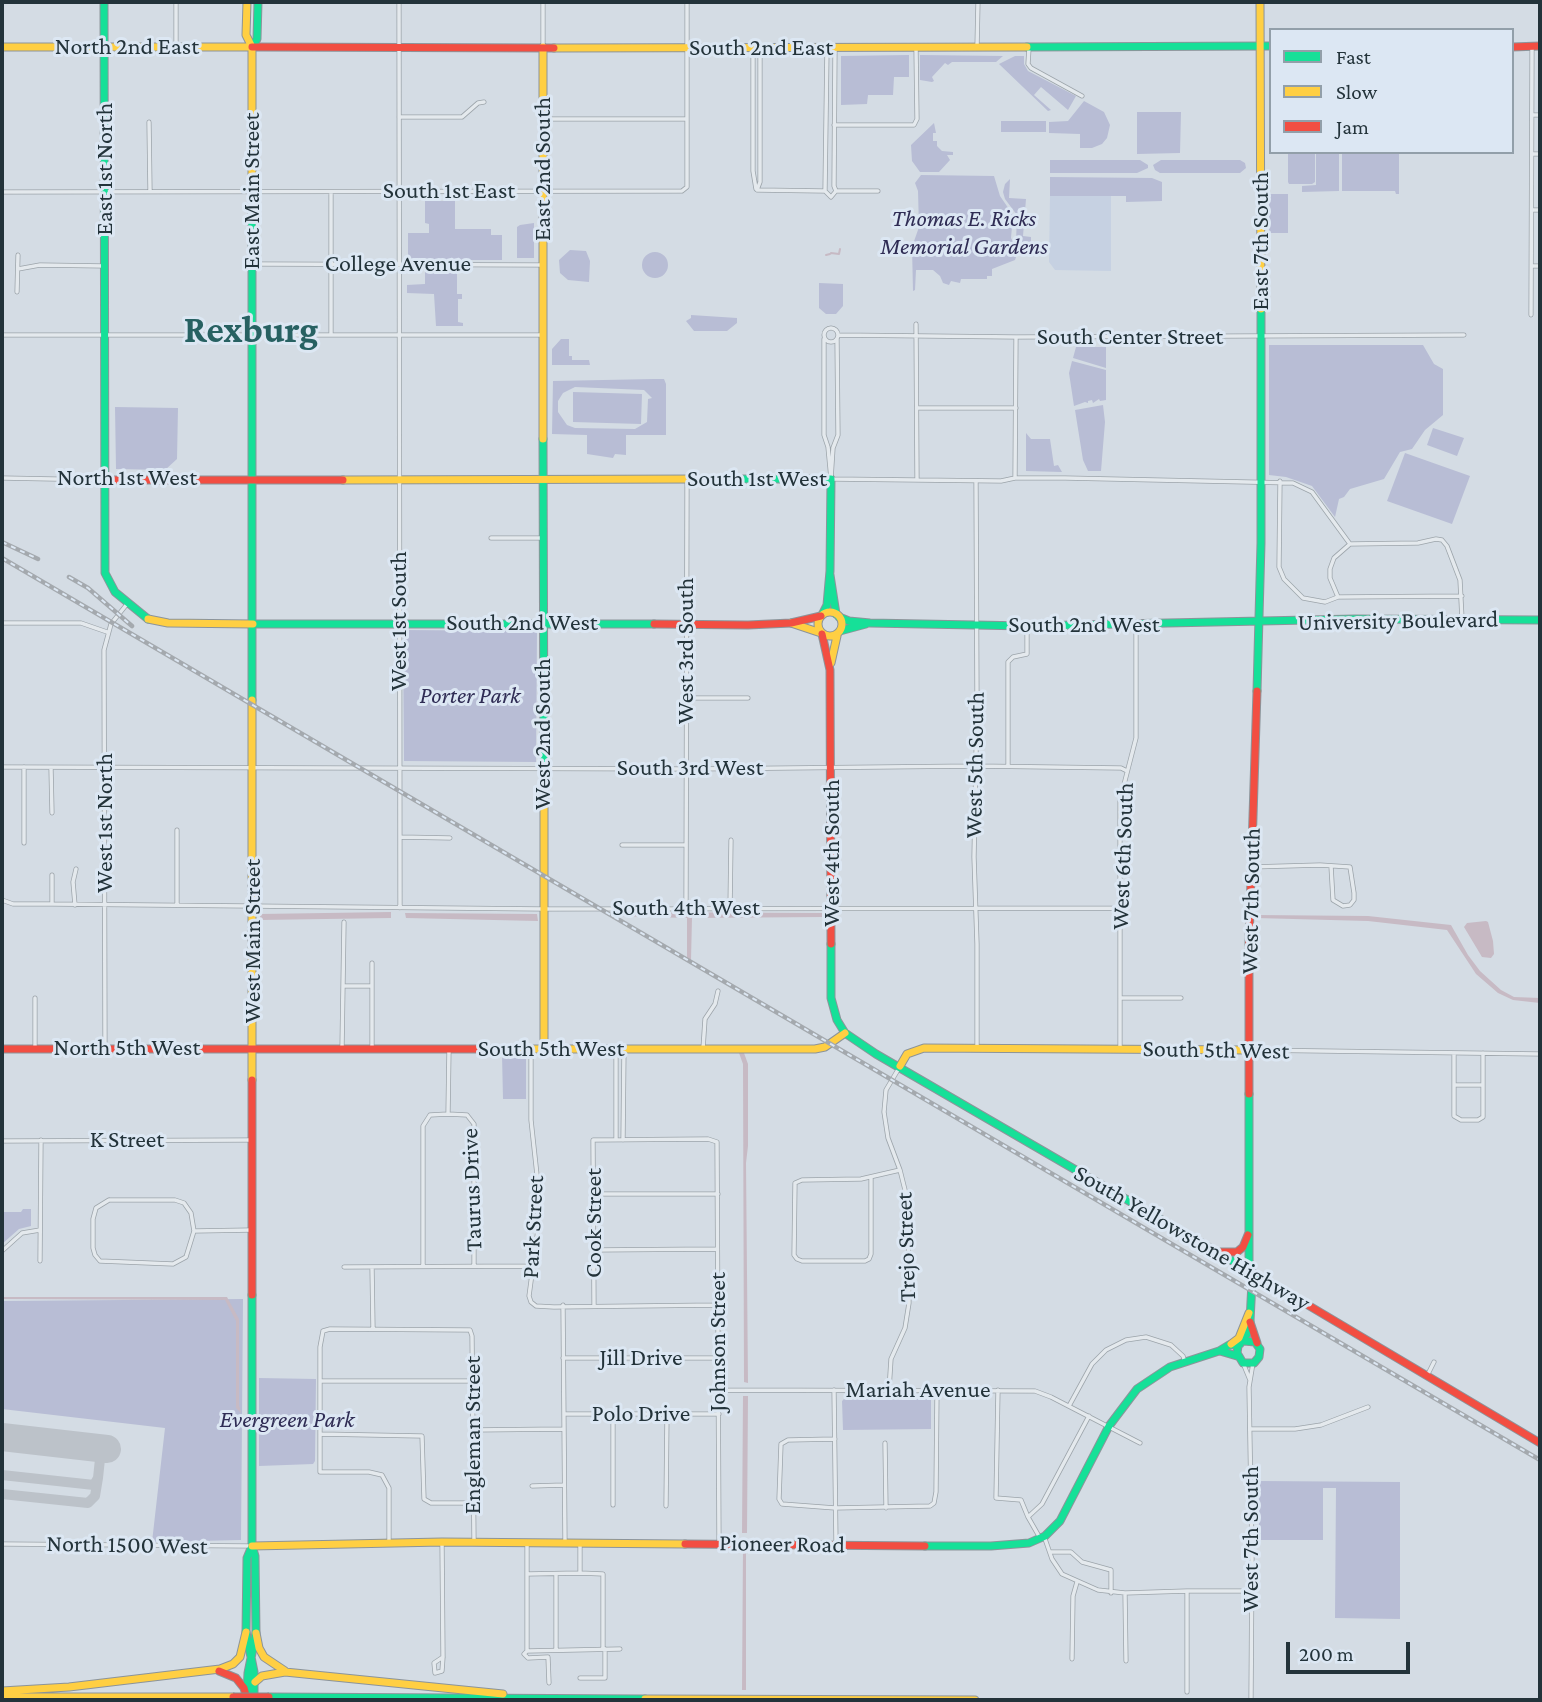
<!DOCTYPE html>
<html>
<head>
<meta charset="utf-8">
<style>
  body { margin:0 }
  #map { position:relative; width:1542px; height:1702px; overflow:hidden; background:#d4dce4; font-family:"Crimson Pro",serif }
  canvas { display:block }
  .frame { position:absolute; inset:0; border:4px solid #23333a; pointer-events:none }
  .legend { position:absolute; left:1269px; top:28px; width:245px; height:126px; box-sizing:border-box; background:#dce7f3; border:2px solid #929fa9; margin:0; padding:9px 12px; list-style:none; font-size:21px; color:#23333a }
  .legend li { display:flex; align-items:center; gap:14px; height:35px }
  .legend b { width:35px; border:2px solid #929fa9 }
  .scale { position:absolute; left:1286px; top:1642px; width:124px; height:32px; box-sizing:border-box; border:4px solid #23333a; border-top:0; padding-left:9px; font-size:21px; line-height:24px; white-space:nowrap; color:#23333a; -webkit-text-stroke:5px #dce7f3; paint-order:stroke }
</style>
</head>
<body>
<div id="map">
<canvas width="1542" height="1702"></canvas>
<div class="frame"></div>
<ul class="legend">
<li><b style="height:9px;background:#16e098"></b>Fast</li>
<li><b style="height:9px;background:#ffcf43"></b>Slow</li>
<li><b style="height:9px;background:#f24e42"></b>Jam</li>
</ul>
<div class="scale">200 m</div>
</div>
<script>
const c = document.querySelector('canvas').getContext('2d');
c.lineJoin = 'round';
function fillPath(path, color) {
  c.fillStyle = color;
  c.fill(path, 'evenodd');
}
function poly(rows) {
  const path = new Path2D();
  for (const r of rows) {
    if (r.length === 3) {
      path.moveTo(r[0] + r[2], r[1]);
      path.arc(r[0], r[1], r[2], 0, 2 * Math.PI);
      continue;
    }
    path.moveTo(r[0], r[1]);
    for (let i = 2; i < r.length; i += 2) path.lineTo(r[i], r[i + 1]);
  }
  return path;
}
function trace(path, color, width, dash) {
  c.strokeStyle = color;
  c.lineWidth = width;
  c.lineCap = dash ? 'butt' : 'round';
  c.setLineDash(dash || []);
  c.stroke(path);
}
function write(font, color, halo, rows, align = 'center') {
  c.font = font + ' "Crimson Pro",serif';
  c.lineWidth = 6;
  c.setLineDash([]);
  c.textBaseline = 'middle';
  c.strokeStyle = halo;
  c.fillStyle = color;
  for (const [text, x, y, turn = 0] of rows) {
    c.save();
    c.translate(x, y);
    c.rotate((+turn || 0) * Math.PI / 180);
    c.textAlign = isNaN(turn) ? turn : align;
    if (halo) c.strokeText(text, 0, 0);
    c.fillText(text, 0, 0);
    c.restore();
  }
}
fillPath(poly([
  [1050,196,1111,196,1111,271,1055,270,1049,262]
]), '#c6d1e2');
fillPath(poly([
  [909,55,909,77,894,77,893,95,868,95,867,104,841,105,841,56],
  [920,55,1003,56,996,62,952,62,948,65,945,63,932,77,934,81,932,82,920,80],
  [1015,56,1024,56,1024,64,1028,71,1076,96,1068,110,1041,87,1034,95,1051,110,1048,111,999,64],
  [1084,101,1104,112,1110,125,1107,138,1102,144,1092,148,1080,148,1080,134,1049,133,1049,122,1068,121],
  [1137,112,1181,112,1180,153,1137,154],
  [1001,121,1046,121,1046,132,1001,132],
  [934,123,936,133,933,133,933,141,937,141,937,146,942,151,953,152,953,155,947,155,950,160,939,172,920,172,912,161,911,145],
  [1288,152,1315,152,1315,182,1312,184,1289,184,1288,182],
  [1316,152,1339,152,1339,191,1302,192,1302,186,1316,185],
  [1342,152,1399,152,1399,194,1396,194,1395,191,1342,191],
  [1050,160,1140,160,1148,165,1148,168,1137,173,1050,173],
  [1161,160,1240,160,1245,163,1246,168,1240,173,1160,173,1155,170,1153,165],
  [921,175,994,176,1000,196,1013,215,1011,238,1018,251,1015,260,992,269,992,276,987,276,987,279,961,279,960,283,951,281,949,285,943,283,940,276,933,270,916,270,915,290,913,291,912,247,919,227,918,191,915,183],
  [1050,177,1152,178,1162,182,1162,201,1126,202,1126,196,1050,196],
  [1010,179,1009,198,1026,199,1023,236,1031,237,1031,242,1020,244,1016,241,1017,215,1005,199,1003,192,1005,184],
  [1269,194,1288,194,1288,233,1269,233],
  [425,201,455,201,455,229,491,229,491,235,502,235,502,260,408,260,408,233,429,233,429,224,425,223],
  [534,223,534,258,517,258,517,227,520,225],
  [570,250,586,251,590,261,589,282,568,280,560,273,559,260],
  [655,265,13],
  [425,269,457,269,457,294,462,294,462,299,458,299,458,322,463,323,463,326,436,326,434,294,407,293,407,285,425,284],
  [819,283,843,284,843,306,836,314,826,314,819,308],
  [691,315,737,318,737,323,727,331,694,331,686,321,691,318],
  [561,339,569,339,569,356,572,356,572,360,589,360,590,365,552,365,552,349],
  [1269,345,1423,345,1434,364,1443,369,1443,415,1425,430,1412,449,1400,452,1384,479,1350,489,1344,497,1339,499,1335,517,1312,486,1286,477,1269,475],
  [1076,347,1106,347,1106,368,1073,358],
  [1072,361,1106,370,1106,400,1100,401,1099,399,1093,403,1092,400,1088,401,1088,403,1085,402,1074,406,1069,373],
  [654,379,664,379,666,384,666,435,626,435,626,455,615,454,613,458,587,454,587,435,552,434,553,381],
  [575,387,644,390,652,398,648,399,647,422,635,429,575,428,567,425,558,412,558,401,563,393],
  [573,392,642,394,641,424,573,422],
  [1103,405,1105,422,1101,471,1088,471,1083,460,1075,410],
  [115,407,178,408,177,459,165,470,116,469],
  [1433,428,1464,438,1457,456,1427,445],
  [1026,433,1031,439,1050,439,1054,466,1058,465,1062,472,1026,471],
  [1405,453,1470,476,1452,524,1387,501],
  [403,630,537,631,536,762,404,761],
  [502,1054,524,1054,526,1058,526,1099,503,1099],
  [23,1209,31,1209,31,1226,19,1229,2,1244,2,1212,21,1212],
  [243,1299,241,1540,152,1542,165,1428,2,1409,2,1301],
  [259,1378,316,1379,315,1461,313,1464,259,1466],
  [845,1398,929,1398,931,1400,931,1429,843,1430,842,1401],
  [1259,1481,1400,1482,1400,1619,1335,1618,1336,1488,1323,1488,1323,1540,1259,1540]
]), '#b8bdd5');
fillPath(poly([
  [391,912,391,918,260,920,260,914],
  [610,912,822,913,823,917,692,918,691,960,687,958,687,918,617,916],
  [405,913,537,914,538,921,406,918],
  [1256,915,1368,916,1451,925,1468,955,1480,971,1501,990,1514,997,1540,998,1540,1003,1513,1000,1498,993,1476,974,1447,930,1368,921,1256,918],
  [1486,921,1488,922,1493,941,1494,954,1491,958,1482,957,1464,927,1467,923],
  [739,1053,744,1053,748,1064,748,1146,746,1163,748,1383,744,1382,743,1064],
  [2,1297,227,1297,239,1319,239,1405,241,1413,236,1408,236,1321,225,1300,2,1299],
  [743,1396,748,1396,747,1533,742,1533],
  [743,1547,746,1547,746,1690,742,1690]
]), '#c7bac4');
trace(poly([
  [831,253,839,254,840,249],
  [826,255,830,254]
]), '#c7bac4', 2);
trace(poly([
  [2,1475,94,1485,98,1478,100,1459,91,1447],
  [2,1494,88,1503,95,1496,98,1478]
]), '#bcc2c9', 10);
trace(poly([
  [2,1437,107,1449]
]), '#bcc2c9', 28);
const street = poly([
  [176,2,176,47],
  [399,2,400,908],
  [543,47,543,2],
  [977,47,978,2],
  [753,48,753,171,756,189],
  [827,48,825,191,831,197,836,191,834,186,835,48],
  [1029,48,1028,64,1031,68,1082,96],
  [1532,115,1540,115],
  [399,117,462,117,478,103,484,102],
  [543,119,687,119],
  [149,122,150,191],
  [834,125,914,125,917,119,916,48],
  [1532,154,1540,154],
  [757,190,760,182,760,48],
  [757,190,824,191],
  [836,191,878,191],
  [2,192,682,191,687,187,687,2],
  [1532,210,1540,210],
  [252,264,543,265],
  [1532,266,1540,266],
  [18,269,40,265,105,266],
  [17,292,18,255],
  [1531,315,1532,47],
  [916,324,917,480],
  [831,335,7],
  [2,335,542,335],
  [331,335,331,192],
  [838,335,1016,337,1464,335],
  [824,339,824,435,828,447,831,479,833,448,838,435,837,339],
  [917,408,1016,408],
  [2,478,105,480],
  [1015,478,1016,337],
  [831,479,1001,481,1015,478,1065,478,1293,483,1312,492,1350,544,1418,543,1436,539,1442,540,1447,546,1460,580,1462,619],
  [976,481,977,703,974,857,977,944,977,1049],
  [1280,481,1279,567,1284,579,1303,598,1325,602,1338,597,1462,596],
  [491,538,542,538],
  [1338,597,1330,578,1330,569,1334,558,1350,544],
  [2,623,81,623,107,632],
  [686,698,748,698],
  [1008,766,1008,662,1013,657,1027,654,1027,626],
  [2,767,694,769,975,766,1121,768,1127,771],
  [24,767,24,843],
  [51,768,52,813],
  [177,830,177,905],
  [400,837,450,838],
  [622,845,686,845],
  [1251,867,1320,865,1350,867,1354,893,1354,900,1350,905,1343,906,1333,900,1331,866],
  [2,900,13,904,52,904,543,909,1120,908],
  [52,904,52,875],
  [75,905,73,882,76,869],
  [686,907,687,479],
  [730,908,731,840],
  [343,986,371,986],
  [35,998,35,1049],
  [1120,998,1181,998],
  [105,1048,104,650,111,624,127,604],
  [342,1048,344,922],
  [372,1048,372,963],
  [449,1049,448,1114,467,1115,474,1124,474,1266],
  [531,1049,531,1120,537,1175,538,1229,529,1296,531,1302,536,1306,554,1307,717,1305],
  [703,1049,705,1019,715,1004,718,991],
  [1120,1049,1120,800,1136,738,1136,624],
  [1249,1050,1540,1054],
  [1454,1053,1454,1116,1461,1120,1478,1120,1483,1117,1483,1053],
  [1454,1085,1483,1085],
  [616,1140,616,1049],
  [623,1140,624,1049],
  [2,1141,252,1140],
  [871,1178,871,1254,869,1259,865,1261,802,1261,797,1259,794,1255,795,1183,802,1180,861,1179,900,1170],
  [594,1194,718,1194],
  [109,1200,175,1200,184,1203,191,1213,194,1231,186,1257,173,1264,100,1261,95,1255,93,1248,93,1219,96,1208,109,1200],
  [194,1231,252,1230],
  [593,1250,717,1249],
  [2,1251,22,1233,40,1230],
  [40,1261,41,1140],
  [423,1266,423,1126,430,1115,448,1114],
  [344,1267,532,1266],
  [372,1267,373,1329],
  [563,1305,565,1543],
  [594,1305,593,1140,708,1139,717,1142,719,1543],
  [323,1331,330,1329,470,1330,472,1336,474,1542],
  [323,1331,320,1347,320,1472,369,1472,382,1475,389,1488,389,1542],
  [563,1358,718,1358],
  [1243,1363,1250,1380],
  [1427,1376,1434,1362],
  [320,1381,473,1381],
  [719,1390,1035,1391,1051,1397,1140,1443],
  [834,1390,836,1544],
  [889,1390,891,1359,905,1328,909,1303,908,1202,900,1170,888,1138,884,1112,886,1090,899,1068],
  [998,1390,996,1498,1021,1500,1028,1517],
  [1069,1406,1092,1364,1106,1350,1126,1340,1146,1337,1171,1345,1183,1356,1185,1362],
  [564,1414,719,1414],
  [613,1414,613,1505],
  [1250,1429,1295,1429,1321,1425,1368,1407],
  [473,1430,564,1429],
  [320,1434,422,1436,424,1499,431,1503,473,1503],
  [835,1439,788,1440,781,1444,779,1499,782,1504,835,1508,930,1506,934,1503,936,1492,937,1391],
  [885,1443,886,1508],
  [532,1486,564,1485],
  [666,1506,667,1414],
  [1044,1536,1052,1559,1062,1574,1098,1590,1125,1593,1187,1591,1251,1591],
  [1040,1538,1028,1517,1042,1504,1089,1416],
  [442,1542,443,1657],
  [527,1543,527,1651,524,1654,528,1658,548,1657],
  [580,1543,580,1573,603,1574,603,1649],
  [2,1544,252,1546],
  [1050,1552,1071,1552,1082,1562,1111,1570,1111,1593],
  [527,1574,580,1573],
  [1125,1593,1126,1661],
  [556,1649,556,1574],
  [527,1651,620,1649],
  [443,1657,442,1671,435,1673,434,1663,443,1657],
  [548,1657,549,1683],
  [1072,1659,1073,1596,1077,1582],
  [580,1678,605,1678,605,1649],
  [1187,1692,1187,1591],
  [1251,1698,1252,1556,1249,1387,1253,1363]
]);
const fast = poly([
  [104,2,105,573,115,592,148,619],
  [253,46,257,39,258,2],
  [1027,47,1271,46],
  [252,200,252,700],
  [543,439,544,784],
  [701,479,831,479,830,571,827,605,822,615],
  [830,575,836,614],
  [839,617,849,621,870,623,1027,626,1355,619,1540,620],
  [253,624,654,624],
  [840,631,866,624],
  [1257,691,1261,543,1261,309],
  [831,944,831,998,837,1020,845,1033,876,1054,1291,1295],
  [1244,1341,1255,1342,1260,1349,1259,1357,1254,1363,1243,1363,1237,1353,1238,1346,1247,1334,1250,1321,1252,1282,1249,1260,1249,1094],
  [1220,1351,1237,1356],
  [252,1546,247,1558,246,1632,254,1672,254,1700],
  [925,1546,991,1546,1029,1543,1045,1536,1060,1521,1109,1426,1137,1389,1170,1367,1219,1351,1229,1345,1240,1344],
  [247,1692,248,1673,256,1633,255,1556,252,1546,252,1295],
  [269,1697,645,1699]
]);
const slow = poly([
  [247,2,246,35,252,47],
  [1260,2,1261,309],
  [2,47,252,47,252,200],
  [543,47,543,439],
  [554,48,1027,47],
  [343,480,701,479],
  [830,624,12],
  [148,619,168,623,253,624],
  [791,623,821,633],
  [831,663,837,636],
  [252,700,252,1080],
  [544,784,544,1049],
  [481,1049,815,1049,825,1047,845,1033],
  [900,1066,907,1054,924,1048,1249,1050],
  [1231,1344,1239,1338,1249,1313],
  [252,1546,442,1542,685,1544],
  [256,1633,259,1648,264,1657,285,1671],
  [255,1682,262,1676,285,1672,503,1694],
  [2,1691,69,1687,220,1669,233,1664,240,1657,246,1632],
  [2,1697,233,1697],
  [645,1699,975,1700]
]);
const jam = poly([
  [252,47,554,48],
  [1512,47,1540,46],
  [105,480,343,480],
  [654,624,748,625,791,623,821,616],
  [822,634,830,670,831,944],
  [2,1049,481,1049],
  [252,1080,252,1295],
  [1249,1094,1249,942,1257,691],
  [1218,1252,1237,1252,1243,1247,1248,1235],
  [1291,1295,1540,1443],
  [1250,1322,1257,1343],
  [685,1544,925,1546],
  [219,1671,236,1678,244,1688,247,1699]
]);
trace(street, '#9ca4aa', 5);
trace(fast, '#8c949a', 9);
trace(slow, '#8c949a', 9);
trace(jam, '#8c949a', 9);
trace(street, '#e4e9ed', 3.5);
trace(fast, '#16e098', 7);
trace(slow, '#ffcf43', 7);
trace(jam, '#f24e42', 7);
const rail = poly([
  [2,542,38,559],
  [2,558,1540,1460],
  [69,577,88,588,132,626]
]);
trace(rail, '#a4a9ae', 4.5);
trace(rail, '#dce7f3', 2, [5]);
const jamBridge = poly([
  [233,1697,269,1697]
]);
trace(jamBridge, '#838b90', 9, []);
trace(jamBridge, '#f24e42', 7);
write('24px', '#23333a', '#dce7f3', [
  ["North 2nd East",127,47],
  ["South 2nd East",761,48],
  ["East 1st North",105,169,-90],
  ["East 2nd South",543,169,-90],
  ["East Main Street",252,191,-90],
  ["South 1st East",449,191],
  ["East 7th South",1261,241,-90],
  ["College Avenue",398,264],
  ["South Center Street",1130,337],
  ["North 1st West",127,478],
  ["South 1st West",757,479],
  ["West 1st South",399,621,-90],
  ["University Boulevard",1398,621,-1],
  ["South 2nd West",522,623],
  ["South 2nd West",1084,625],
  ["West 3rd South",686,651,-90],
  ["West 2nd South",543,734,-90],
  ["West 5th South",975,765,-89],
  ["South 3rd West",690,768],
  ["West 1st North",105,823,-90],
  ["West 4th South",832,853,-90],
  ["West 6th South",1123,856,-88],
  ["West 7th South",1251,901,-89],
  ["South 4th West",686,908],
  ["West Main Street",253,941,-90],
  ["North 5th West",127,1048],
  ["South 5th West",551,1049],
  ["South 5th West",1216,1050,1],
  ["K Street",127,1140],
  ["Taurus Drive",472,1190,-92],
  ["Cook Street",594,1223,-90],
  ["Park Street",533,1227,-87],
  ["South Yellowstone Highway",1192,1238,30],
  ["Trejo Street",906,1247,-92],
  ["Johnson Street",718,1342,-90],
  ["Jill Drive",641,1358],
  ["Mariah Avenue",918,1390],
  ["Polo Drive",641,1414],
  ["Engleman Street",473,1435,-90],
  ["West 7th South",1251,1539,-90],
  ["Pioneer Road",782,1544,1],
  ["North 1500 West",127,1545,1]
]);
write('italic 24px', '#2f2c54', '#dce7f3', [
  ["Thomas E. Ricks",964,219],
  ["Memorial Gardens",964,247],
  ["Porter Park",470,696],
  ["Evergreen Park",287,1420]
]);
write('bold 38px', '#276162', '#dce7f3', [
  ["Rexburg",251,330]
]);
</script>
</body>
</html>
